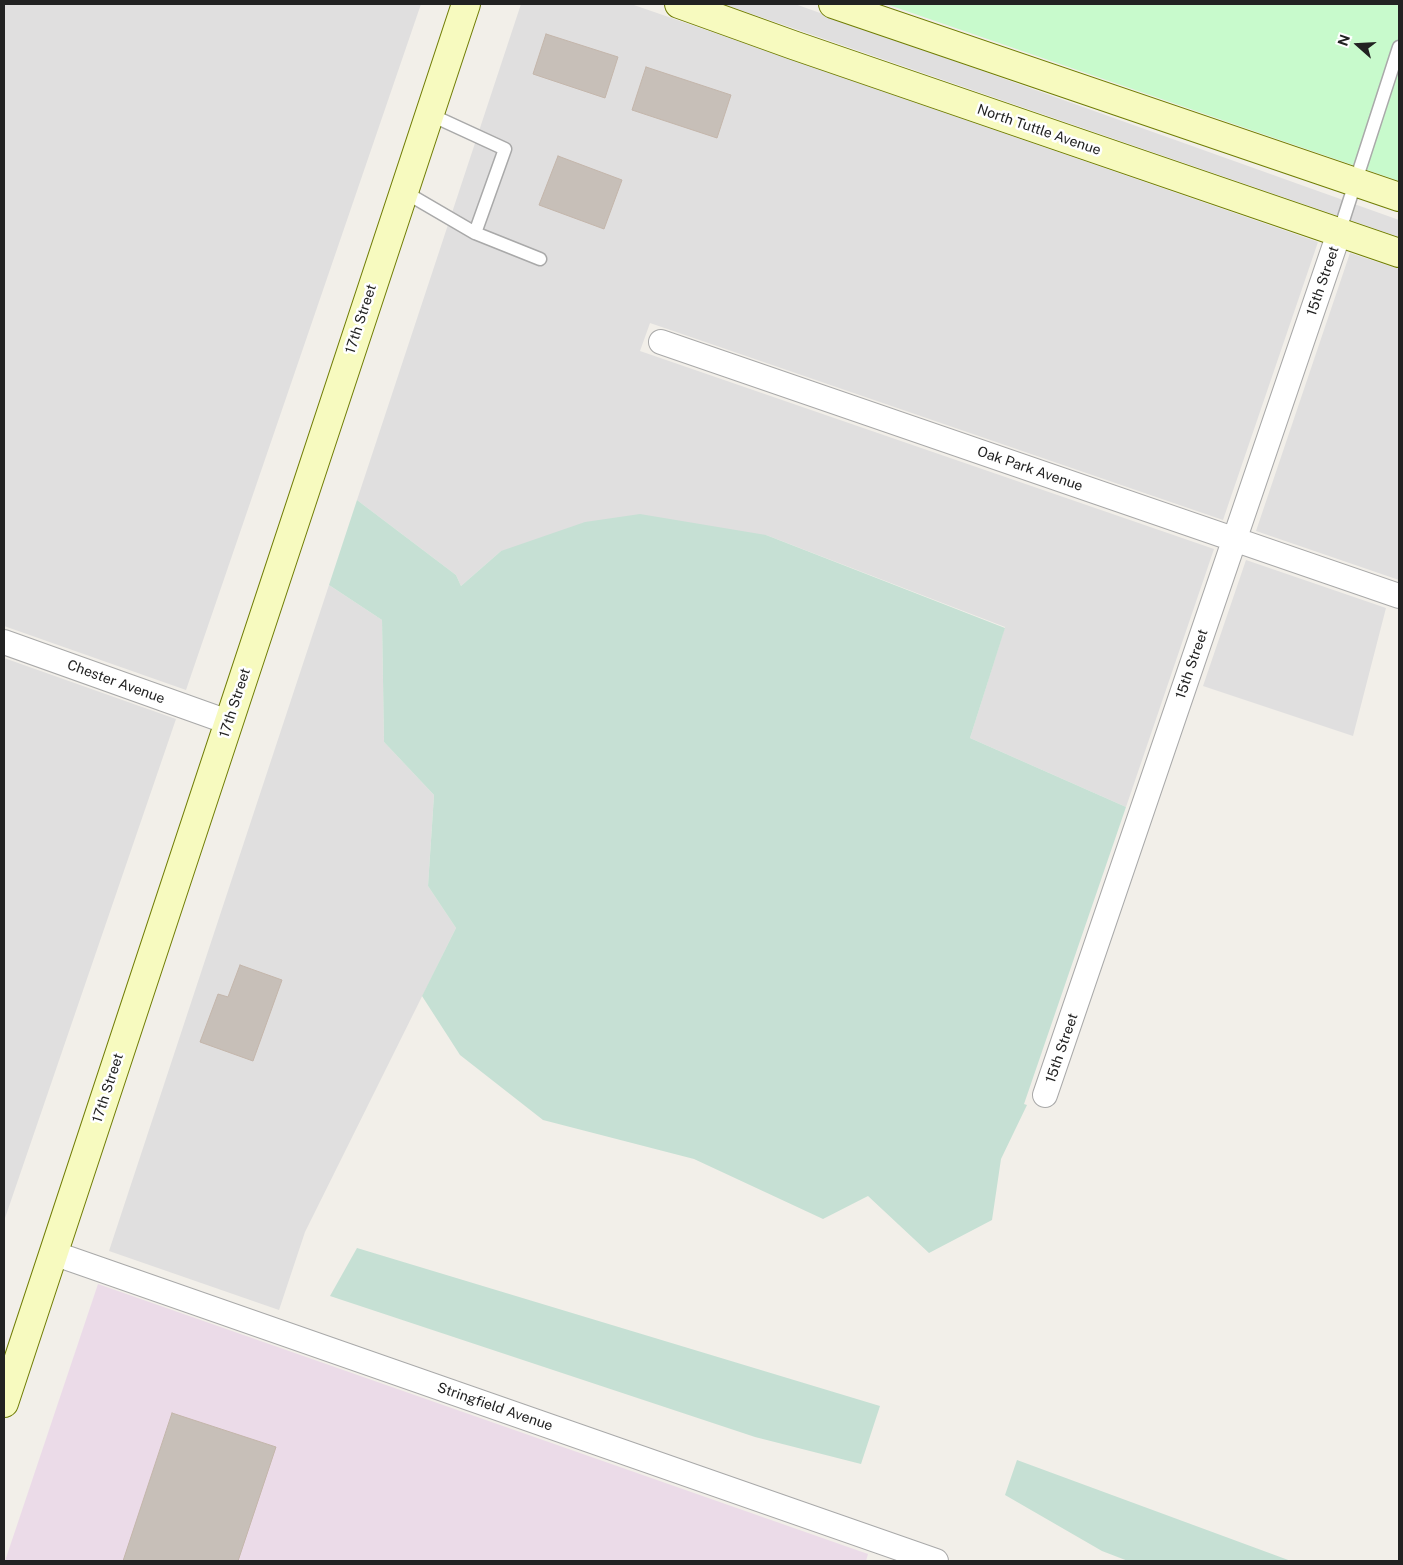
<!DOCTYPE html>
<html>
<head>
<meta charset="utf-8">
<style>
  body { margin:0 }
  #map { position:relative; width:1403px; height:1565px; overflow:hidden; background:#f2efe9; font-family:"Public Sans",sans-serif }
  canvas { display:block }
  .frame { position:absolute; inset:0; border:5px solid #222; pointer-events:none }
  .north { position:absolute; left:1333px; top:20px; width:50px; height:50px; -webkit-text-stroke:4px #fff; paint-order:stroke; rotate:289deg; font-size:14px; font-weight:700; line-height:20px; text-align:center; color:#222 }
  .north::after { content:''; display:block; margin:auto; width:18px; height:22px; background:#222; clip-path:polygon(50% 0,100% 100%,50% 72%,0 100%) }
</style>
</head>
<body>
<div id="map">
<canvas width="1403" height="1565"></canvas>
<div class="frame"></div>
<div class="north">N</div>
</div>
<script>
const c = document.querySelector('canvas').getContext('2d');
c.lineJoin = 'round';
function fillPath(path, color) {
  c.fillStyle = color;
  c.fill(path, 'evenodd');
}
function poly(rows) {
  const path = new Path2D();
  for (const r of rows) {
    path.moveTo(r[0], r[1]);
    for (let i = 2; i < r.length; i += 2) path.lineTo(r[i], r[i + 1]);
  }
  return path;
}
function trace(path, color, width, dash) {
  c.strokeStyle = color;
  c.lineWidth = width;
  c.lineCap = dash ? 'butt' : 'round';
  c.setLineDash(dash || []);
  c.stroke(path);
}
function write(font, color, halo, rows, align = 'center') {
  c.font = font + ' "Public Sans",sans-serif';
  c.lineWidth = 5;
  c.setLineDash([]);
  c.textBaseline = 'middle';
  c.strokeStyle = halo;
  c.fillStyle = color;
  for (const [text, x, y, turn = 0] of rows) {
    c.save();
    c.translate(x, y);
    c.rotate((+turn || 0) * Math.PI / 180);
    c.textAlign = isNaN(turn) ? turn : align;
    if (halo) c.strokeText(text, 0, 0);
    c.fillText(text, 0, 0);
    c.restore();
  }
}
fillPath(poly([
  [4,4,421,4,186,690,4,626],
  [521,4,631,4,1318,242,1223,520,650,323,640,351,1214,549,1126,807,970,738,1005,627,766,535,501,551,461,586,456,575,357,500],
  [723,4,795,4,1399,220,1399,237],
  [1350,253,1399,269,1399,580,1256,531],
  [1246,560,1386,608,1353,736,1203,686],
  [329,585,382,620,384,742,434,795,428,886,456,928,305,1232,279,1310,109,1251],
  [4,658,176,719,4,1221]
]), '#e0dfdf');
fillPath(poly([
  [98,1284,868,1554,866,1561,5,1561]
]), '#ebdbe8');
fillPath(poly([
  [357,500,456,575,461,586,501,551,585,522,640,514,766,535,1005,628,970,738,1126,807,1024,1104,1027,1105,1001,1159,992,1220,929,1253,868,1196,823,1219,694,1159,543,1120,460,1055,422,996,456,928,428,886,434,795,384,742,382,620,329,585],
  [357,1248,880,1406,861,1464,755,1437,330,1296],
  [1017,1460,1291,1561,1128,1561,1102,1551,1005,1495]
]), '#c6e0d4');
fillPath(poly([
  [886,4,1399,4,1399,181]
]), '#c8facc');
const building = poly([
  [546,34,618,57,605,98,533,74,546,34],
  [646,67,731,95,717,138,632,110,646,67],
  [558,156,622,180,604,229,539,205,558,156],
  [240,965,282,980,253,1061,200,1042,218,994,228,997,240,965],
  [172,1413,276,1447,238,1561,123,1561,172,1413]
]);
fillPath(building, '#c7bfb8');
trace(building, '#c4b6ab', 1);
const lane = poly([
  [429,114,505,149,475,233],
  [403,191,475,233,540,259],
  [1339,233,1399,47]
]);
const street = poly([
  [661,342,1399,596],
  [4,642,228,722],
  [1045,1095,1339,233],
  [53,1253,936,1561]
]);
const secondary = poly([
  [679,4,793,45,1399,253],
  [833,4,1399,197],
  [4,1403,466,4]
]);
trace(lane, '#a9a9a9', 15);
trace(street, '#a9a9a9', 26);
trace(secondary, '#707d05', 30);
trace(lane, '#fff', 12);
trace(street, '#fff', 24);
trace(secondary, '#f7fabf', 28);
write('14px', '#222', '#fff', [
  ["North Tuttle Avenue",1039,130,19],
  ["15th Street",1323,281,-71],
  ["17th Street",361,319,-72],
  ["Oak Park Avenue",1030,469,19],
  ["15th Street",1192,664,-71],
  ["Chester Avenue",116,682,20],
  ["17th Street",235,703,-72],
  ["15th Street",1062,1048,-71],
  ["17th Street",108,1088,-72],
  ["Stringfield Avenue",495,1407,19]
]);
</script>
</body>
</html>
